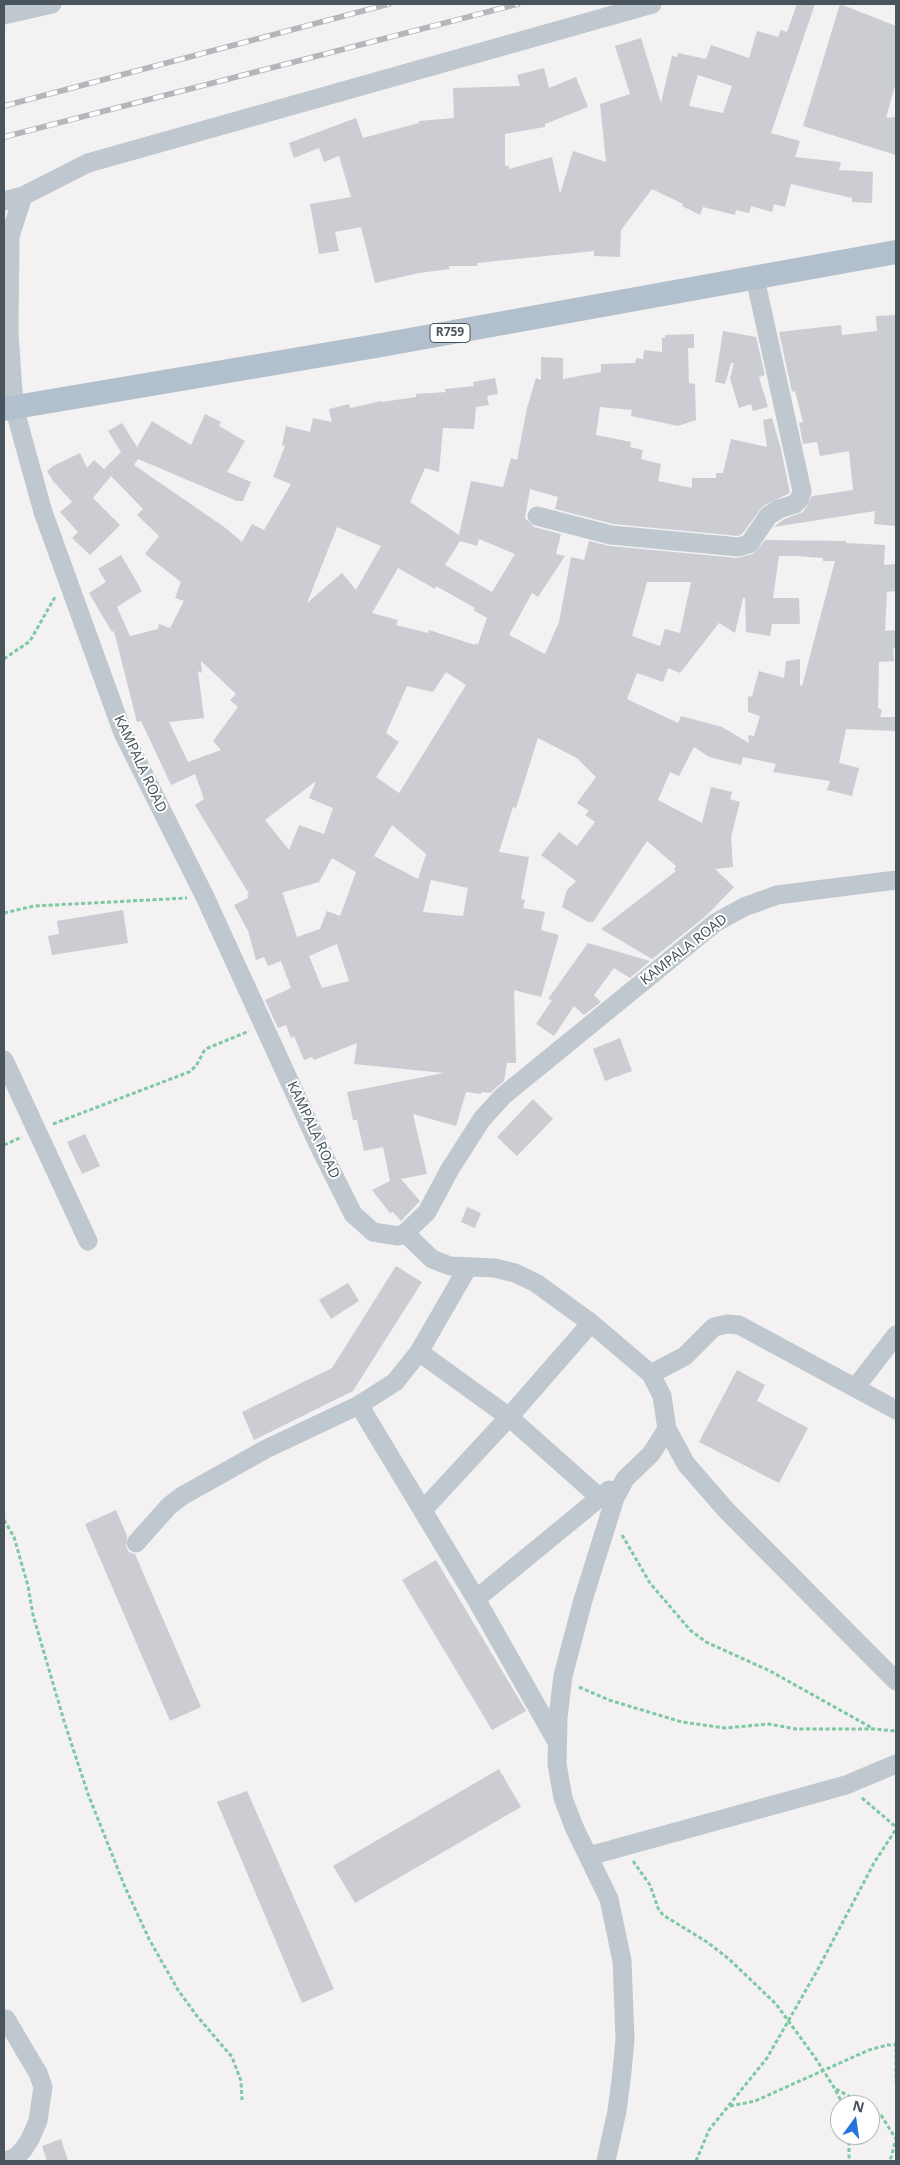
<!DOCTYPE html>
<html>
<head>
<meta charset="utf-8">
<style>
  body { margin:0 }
  #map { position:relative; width:900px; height:2165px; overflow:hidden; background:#f3f1f1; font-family:"Noto Sans",sans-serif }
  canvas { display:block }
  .frame { position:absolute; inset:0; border:5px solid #49545d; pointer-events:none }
  .north { position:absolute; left:830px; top:2095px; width:50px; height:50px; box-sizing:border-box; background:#fff; border:1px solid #b6bbbe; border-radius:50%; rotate:14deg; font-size:14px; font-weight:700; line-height:20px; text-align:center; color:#49545d }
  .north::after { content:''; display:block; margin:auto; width:18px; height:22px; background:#2475d9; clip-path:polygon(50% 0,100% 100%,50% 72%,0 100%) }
</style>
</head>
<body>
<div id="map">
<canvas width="900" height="2165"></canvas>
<div class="frame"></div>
<div class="north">N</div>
</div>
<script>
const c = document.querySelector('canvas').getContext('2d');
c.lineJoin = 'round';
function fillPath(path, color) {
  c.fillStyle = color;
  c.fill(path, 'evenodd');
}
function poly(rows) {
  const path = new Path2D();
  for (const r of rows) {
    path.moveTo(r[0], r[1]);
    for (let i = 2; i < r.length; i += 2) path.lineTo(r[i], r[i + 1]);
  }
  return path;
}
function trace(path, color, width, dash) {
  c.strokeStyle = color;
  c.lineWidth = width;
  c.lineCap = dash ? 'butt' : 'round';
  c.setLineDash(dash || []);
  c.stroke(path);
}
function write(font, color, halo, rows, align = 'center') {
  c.font = font + ' "Noto Sans",sans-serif';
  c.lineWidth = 4;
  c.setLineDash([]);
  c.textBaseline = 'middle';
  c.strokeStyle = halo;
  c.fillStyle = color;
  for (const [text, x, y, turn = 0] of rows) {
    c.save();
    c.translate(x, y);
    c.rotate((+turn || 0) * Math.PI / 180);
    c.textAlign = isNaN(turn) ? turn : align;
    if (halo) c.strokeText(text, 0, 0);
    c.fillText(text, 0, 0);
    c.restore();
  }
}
fillPath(poly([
  [797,4,815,4,771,133,800,141,795,157,841,162,839,170,873,172,872,203,852,202,852,198,791,184,785,207,774,204,772,212,751,206,749,213,736,210,735,215,703,207,700,215,682,206,683,204,652,189,621,230,620,257,594,256,594,251,477,263,478,266,449,266,450,269,419,273,375,283,361,227,335,232,339,251,319,254,310,204,351,197,339,156,324,162,319,148,294,158,289,143,356,118,363,138,419,123,419,121,454,118,453,88,520,86,517,75,544,68,549,88,576,77,588,107,545,124,545,127,505,134,505,166,509,166,509,169,552,157,560,194,573,151,606,162,600,104,630,94,615,46,641,38,661,103,672,56,677,57,678,53,706,59,711,45,749,58,757,31,778,37,781,30,787,32],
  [698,75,732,86,723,113,689,106],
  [840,4,896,26,896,82,886,118,896,117,896,155,803,126],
  [896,315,896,526,874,524,875,511,774,527,784,519,803,512,812,496,853,490,849,451,820,456,817,442,803,444,799,423,803,422,795,391,792,392,779,332,841,325,842,335,877,331,876,316],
  [723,331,756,337,765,375,759,377,768,407,753,411,751,404,739,408,730,378,734,363,731,363,725,384,715,382],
  [694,334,694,348,688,348,689,383,695,384,696,420,678,426,631,416,632,410,600,407,596,435,631,442,630,447,643,450,641,459,661,464,658,481,692,488,692,478,716,478,716,473,723,473,731,439,767,447,763,420,772,418,781,449,790,493,763,506,742,534,738,536,613,524,555,509,558,497,530,489,525,518,534,527,561,534,556,554,565,556,538,597,532,593,509,635,545,654,559,622,571,557,584,560,589,541,610,546,738,558,753,554,765,540,846,541,846,543,885,545,884,565,896,564,896,591,887,592,885,631,896,630,896,648,893,648,894,661,879,662,878,708,882,710,880,717,896,717,896,731,846,729,839,763,859,768,852,796,827,790,830,781,773,772,776,764,743,757,741,765,709,757,694,747,679,776,670,772,658,800,702,823,711,787,732,792,730,799,740,802,731,837,733,867,715,869,734,887,706,916,652,959,601,929,676,871,674,869,676,866,647,841,593,922,588,922,562,907,567,890,576,881,541,855,559,832,577,846,595,822,585,815,589,811,577,803,596,777,577,758,538,738,516,808,513,807,499,852,529,857,521,899,525,900,523,908,545,912,541,930,559,935,541,997,514,990,516,1063,507,1063,504,1081,490,1093,482,1092,481,1094,466,1092,456,1126,413,1114,427,1174,401,1179,420,1201,401,1221,393,1212,390,1213,372,1190,390,1181,383,1147,364,1151,357,1120,353,1120,347,1092,444,1073,354,1064,357,1043,314,1060,312,1057,304,1060,294,1036,291,1038,286,1025,278,1028,265,1000,291,988,281,961,268,966,264,957,256,960,248,931,234,905,248,898,247,895,249,894,195,805,204,799,195,774,171,785,141,721,137,722,114,631,112,632,89,593,106,582,98,569,121,555,142,591,117,607,130,636,158,629,159,624,170,628,184,601,175,598,181,582,145,554,159,536,137,515,143,509,111,476,93,498,120,525,90,555,72,538,78,532,60,512,72,502,53,481,47,471,53,466,80,453,87,468,94,460,108,473,104,469,121,452,108,431,122,423,137,447,152,421,191,445,205,414,221,422,219,426,245,441,227,472,251,482,243,501,237,501,138,459,134,465,227,529,242,542,252,524,264,530,291,484,273,477,285,446,282,445,286,426,310,432,313,418,332,422,329,409,349,404,350,408,382,401,382,402,416,397,416,394,446,392,445,389,474,386,473,382,495,378,498,394,487,396,489,405,476,407,474,429,443,428,439,472,425,468,410,502,459,535,471,481,503,487,511,458,517,460,527,408,536,378,541,380,541,357,563,358,563,379,601,372,601,364,635,363,636,358,643,359,644,350,662,352,662,338,665,338,665,335],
  [337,527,381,546,356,590,342,573,307,603],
  [479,539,515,554,492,592,445,565,460,541,477,546],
  [779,556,795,556,823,558,823,561,835,561,802,686,800,685,800,659,786,661,784,678,759,671,752,696,748,697,748,712,760,716,754,736,748,735,749,743,722,727,681,716,678,723,627,699,637,673,663,682,668,668,680,673,719,623,735,633,743,598,745,598,746,632,770,636,772,624,800,624,799,598,773,598],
  [398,568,435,589,436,586,475,608,473,610,487,618,478,644,476,643,475,645,429,630,428,633,396,625,398,620,372,613],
  [647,582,691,582,680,633,665,629,660,646,632,636],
  [201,661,236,694,230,700,238,707,213,741,221,750,188,762,169,722,204,718,198,671,202,673],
  [446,672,466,685,399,793,376,777,399,742,386,733,407,686,433,692],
  [316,781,309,798,333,808,324,834,299,825,289,850,265,820],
  [392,825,426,854,418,879,374,856],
  [332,858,356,872,340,916,327,911,320,929,297,937,283,894,281,893,319,882],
  [431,880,468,888,463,916,423,912],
  [337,944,349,981,322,988,309,956],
  [123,910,128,943,52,955,48,936,59,934,57,921],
  [588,943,650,961,630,978,614,968,594,995,601,1002,584,1015,574,1006,554,1036,536,1024,552,1000,548,999],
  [620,1038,632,1071,605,1081,593,1049],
  [533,1099,553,1119,517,1156,497,1137],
  [85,1134,100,1166,82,1174,67,1142],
  [467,1207,481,1213,475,1228,461,1222],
  [396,1266,422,1282,353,1391,254,1440,242,1412,332,1368],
  [348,1283,359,1301,331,1319,319,1300],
  [737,1370,765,1385,757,1401,808,1428,779,1483,699,1442],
  [116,1510,127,1536,126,1547,129,1552,135,1554,201,1707,170,1721,85,1524],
  [436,1560,526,1711,492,1730,402,1580],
  [499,1769,521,1807,355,1903,333,1866],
  [247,1791,334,1989,302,2003,217,1802],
  [61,2139,68,2161,47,2161,42,2146]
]), '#cbcdd3');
trace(poly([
  [4,659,30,641,55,597],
  [4,913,34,906,187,898],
  [53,1124,189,1072,196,1066,204,1051,208,1048,249,1031],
  [4,1145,22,1137],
  [4,1520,14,1537,28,1586,33,1615,64,1721,88,1794,125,1887,149,1939,178,1990,197,2016,232,2057,241,2081,242,2100],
  [622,1535,650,1583,690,1630,706,1642,770,1671,874,1729],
  [579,1687,609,1700,682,1722,725,1728,769,1724,796,1729,874,1729,896,1731],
  [862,1798,896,1827],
  [633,1861,650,1885,658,1908,663,1915,707,1942,729,1959,776,2004,816,2059,835,2089,843,2105],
  [896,2042,896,2083],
  [836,2089,865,2105],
  [730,2106,755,2101,869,2050,887,2045,896,2045],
  [870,2108,881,2115,896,2139,890,2161],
  [849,2135,849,2161],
  [696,2161,709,2130,767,2058,818,1969,874,1863,896,1829]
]), '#7cc9a3', 3, [4, 2.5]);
trace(poly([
  [4,15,52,4],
  [23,196,10,236,9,333,14,407,43,512,123,733,205,897,319,1146,353,1214,373,1232,398,1236,405,1233,427,1212,450,1169,482,1119,503,1096,715,923,744,907,777,895,896,880],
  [4,201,23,196,88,163,652,4],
  [537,516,611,535,739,547,749,544,769,515,779,509,795,504,800,498,802,491,755,278],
  [4,1060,88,1241],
  [405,1233,432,1259,450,1266,495,1268,515,1273,536,1283,591,1323,651,1374,662,1396,667,1429,686,1464,727,1511,896,1681],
  [419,1352,509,1417,599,1497],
  [651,1374,685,1356,714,1327,727,1324,739,1325,896,1410],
  [855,1388,896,1335],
  [359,1405,476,1599,557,1742],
  [423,1510,509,1417,591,1323],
  [136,1543,169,1506,182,1496,266,1449,359,1405,395,1382,419,1352,468,1267],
  [476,1599,609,1490],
  [589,1856,846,1785,896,1764],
  [6,2161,16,2157,23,2150,30,2139,38,2121,43,2087,38,2073,6,2019],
  [606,2161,617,2111,622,2072,625,2039,622,1961,609,1899,574,1827,563,1798,557,1764,558,1717,563,1676,583,1600,615,1498,625,1479,651,1454,667,1429]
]), '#bfc8ce', 19);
trace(poly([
  [4,409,376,346,896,252]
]), '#b2c0cd', 24);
const rail = poly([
  [4,106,389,4],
  [4,137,518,4]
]);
trace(rail, '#b3b6ba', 5.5);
trace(rail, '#fff', 4, [11]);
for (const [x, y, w] of [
  [450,333,40]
]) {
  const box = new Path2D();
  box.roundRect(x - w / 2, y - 9.5, w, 19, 4);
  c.fillStyle = '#fff';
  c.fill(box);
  trace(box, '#49545d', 1);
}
write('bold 12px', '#49545d', null, [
  ["R759",450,333]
]);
write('14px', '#49545d', '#fff', [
  ["KAMPALA ROAD",140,764,65],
  ["KAMPALA ROAD",684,950,-38],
  ["KAMPALA ROAD",313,1130,65]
]);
</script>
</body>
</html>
